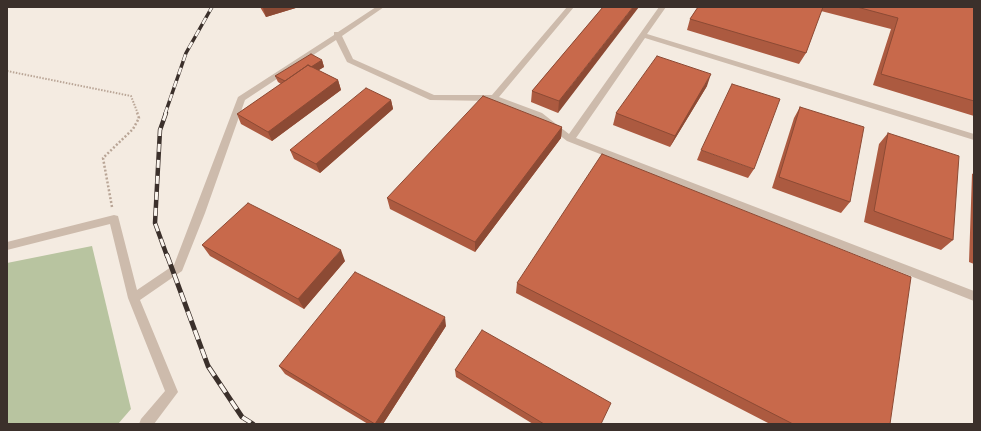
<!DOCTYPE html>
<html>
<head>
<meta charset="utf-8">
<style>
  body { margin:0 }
  #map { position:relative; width:981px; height:431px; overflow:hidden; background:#f4ebe1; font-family:Raleway,sans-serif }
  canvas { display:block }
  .frame { position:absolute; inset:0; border:8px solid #3b302b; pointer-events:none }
</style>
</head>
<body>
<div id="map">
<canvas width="981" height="431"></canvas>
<div class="frame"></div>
</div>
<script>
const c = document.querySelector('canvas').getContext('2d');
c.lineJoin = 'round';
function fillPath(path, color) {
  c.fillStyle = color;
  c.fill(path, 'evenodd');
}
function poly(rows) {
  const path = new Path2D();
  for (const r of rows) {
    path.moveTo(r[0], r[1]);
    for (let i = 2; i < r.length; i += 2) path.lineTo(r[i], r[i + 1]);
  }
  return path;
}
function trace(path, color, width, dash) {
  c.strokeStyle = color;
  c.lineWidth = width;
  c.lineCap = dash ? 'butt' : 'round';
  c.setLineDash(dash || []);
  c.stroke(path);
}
fillPath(poly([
  [92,246,131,409,118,424,7,424,7,263]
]), '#b8c4a0');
trace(poly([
  [7,71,131,96,138,114]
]), '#b9a596', 2, [1.5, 1.5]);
trace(poly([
  [112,207,103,158,133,129,139,118,137,113]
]), '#b9a596', 2.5, [2, 2]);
fillPath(poly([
  [376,7,384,7,342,36,353,59,434,95,492,95,567,7,574,7,499,97,542,113,569,134,659,7,666,7,647,34,974,134,974,140,645,38,576,138,974,291,974,301,567,141,536,117,493,101,430,100,347,62,336,40,245,100,205,213,182,271,140,300,178,392,154,424,139,424,141,419,165,391,128,298,110,224,7,250,7,242,114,215,118,216,137,290,174,265,238,97,334,35,334,32,338,32,376,7]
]), '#cdbbac');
const railFar2 = poly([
  [165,114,186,53,212,7]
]);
const railFar1 = poly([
  [166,113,160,130,155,223,167,256]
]);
const rail = poly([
  [167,255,208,366,242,417,253,424]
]);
trace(railFar2, '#3b302b', 3.5);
trace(railFar1, '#3b302b', 4.5);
trace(rail, '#3b302b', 5);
trace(railFar2, '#fbf5ee', 2.5, [7]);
trace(railFar1, '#fbf5ee', 3, [8]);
trace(rail, '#fbf5ee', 3.5, [10]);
fillPath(poly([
  [260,7,299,7,266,17],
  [603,7,558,113,531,102,532,91],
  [698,7,974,7,974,116,873,85,891,29,821,11,806,53,799,64,687,30,690,19],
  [322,60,324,67,318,70,338,80,341,90,272,141,241,124,237,114,281,84,278,82,275,76],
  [707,86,670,147,613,125,616,113],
  [391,100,393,109,320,173,294,159,290,150],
  [800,107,850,202,841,213,772,188,794,118],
  [562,127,561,138,475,252,390,209,387,198],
  [888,133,953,240,941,250,864,222,879,144],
  [701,150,754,169,748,178,697,160],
  [974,173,974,264,969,262,972,174],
  [202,245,345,261,304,309,210,256],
  [517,283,890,424,770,424,516,293],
  [446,326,383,424,368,424,285,374,279,366],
  [455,370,601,424,533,424,456,377]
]), '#ac5a40');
fillPath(poly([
  [266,7,299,7,266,17,263,8],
  [633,7,639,7,558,113,559,101],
  [322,60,324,67,289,89,286,82],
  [711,74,707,86,670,147,675,136],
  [338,80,341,90,272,141,268,132],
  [391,100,393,109,320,173,316,164],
  [562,127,561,138,475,252,475,242],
  [341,250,345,261,304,309,298,299],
  [445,317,446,326,383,424,375,424]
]), '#8c4a34');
const building = poly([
  [603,7,633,7,559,101,532,91,603,7],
  [698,7,823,7,806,53,690,19,698,7],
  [857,7,974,7,974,101,881,74,898,18,857,7],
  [311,54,322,60,311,67,308,65,285,81,275,76,311,54],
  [657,56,711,74,675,136,616,113,657,56],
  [308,65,338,80,268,132,237,114,308,65],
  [732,84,780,99,754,169,701,150,732,84],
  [366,88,391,100,316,164,290,150,366,88],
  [483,96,562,127,475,242,387,198,483,96],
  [800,107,864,127,850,202,779,177,800,107],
  [888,133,959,156,953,240,874,211,888,133],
  [602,154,911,277,890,424,793,424,517,283,602,154],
  [248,203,341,250,298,299,202,245,248,203],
  [355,272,445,317,375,424,279,366,355,272],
  [482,330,611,403,601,424,544,424,455,370,482,330]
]);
fillPath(building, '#c8694b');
trace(building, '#8c4a34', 1);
</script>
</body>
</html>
